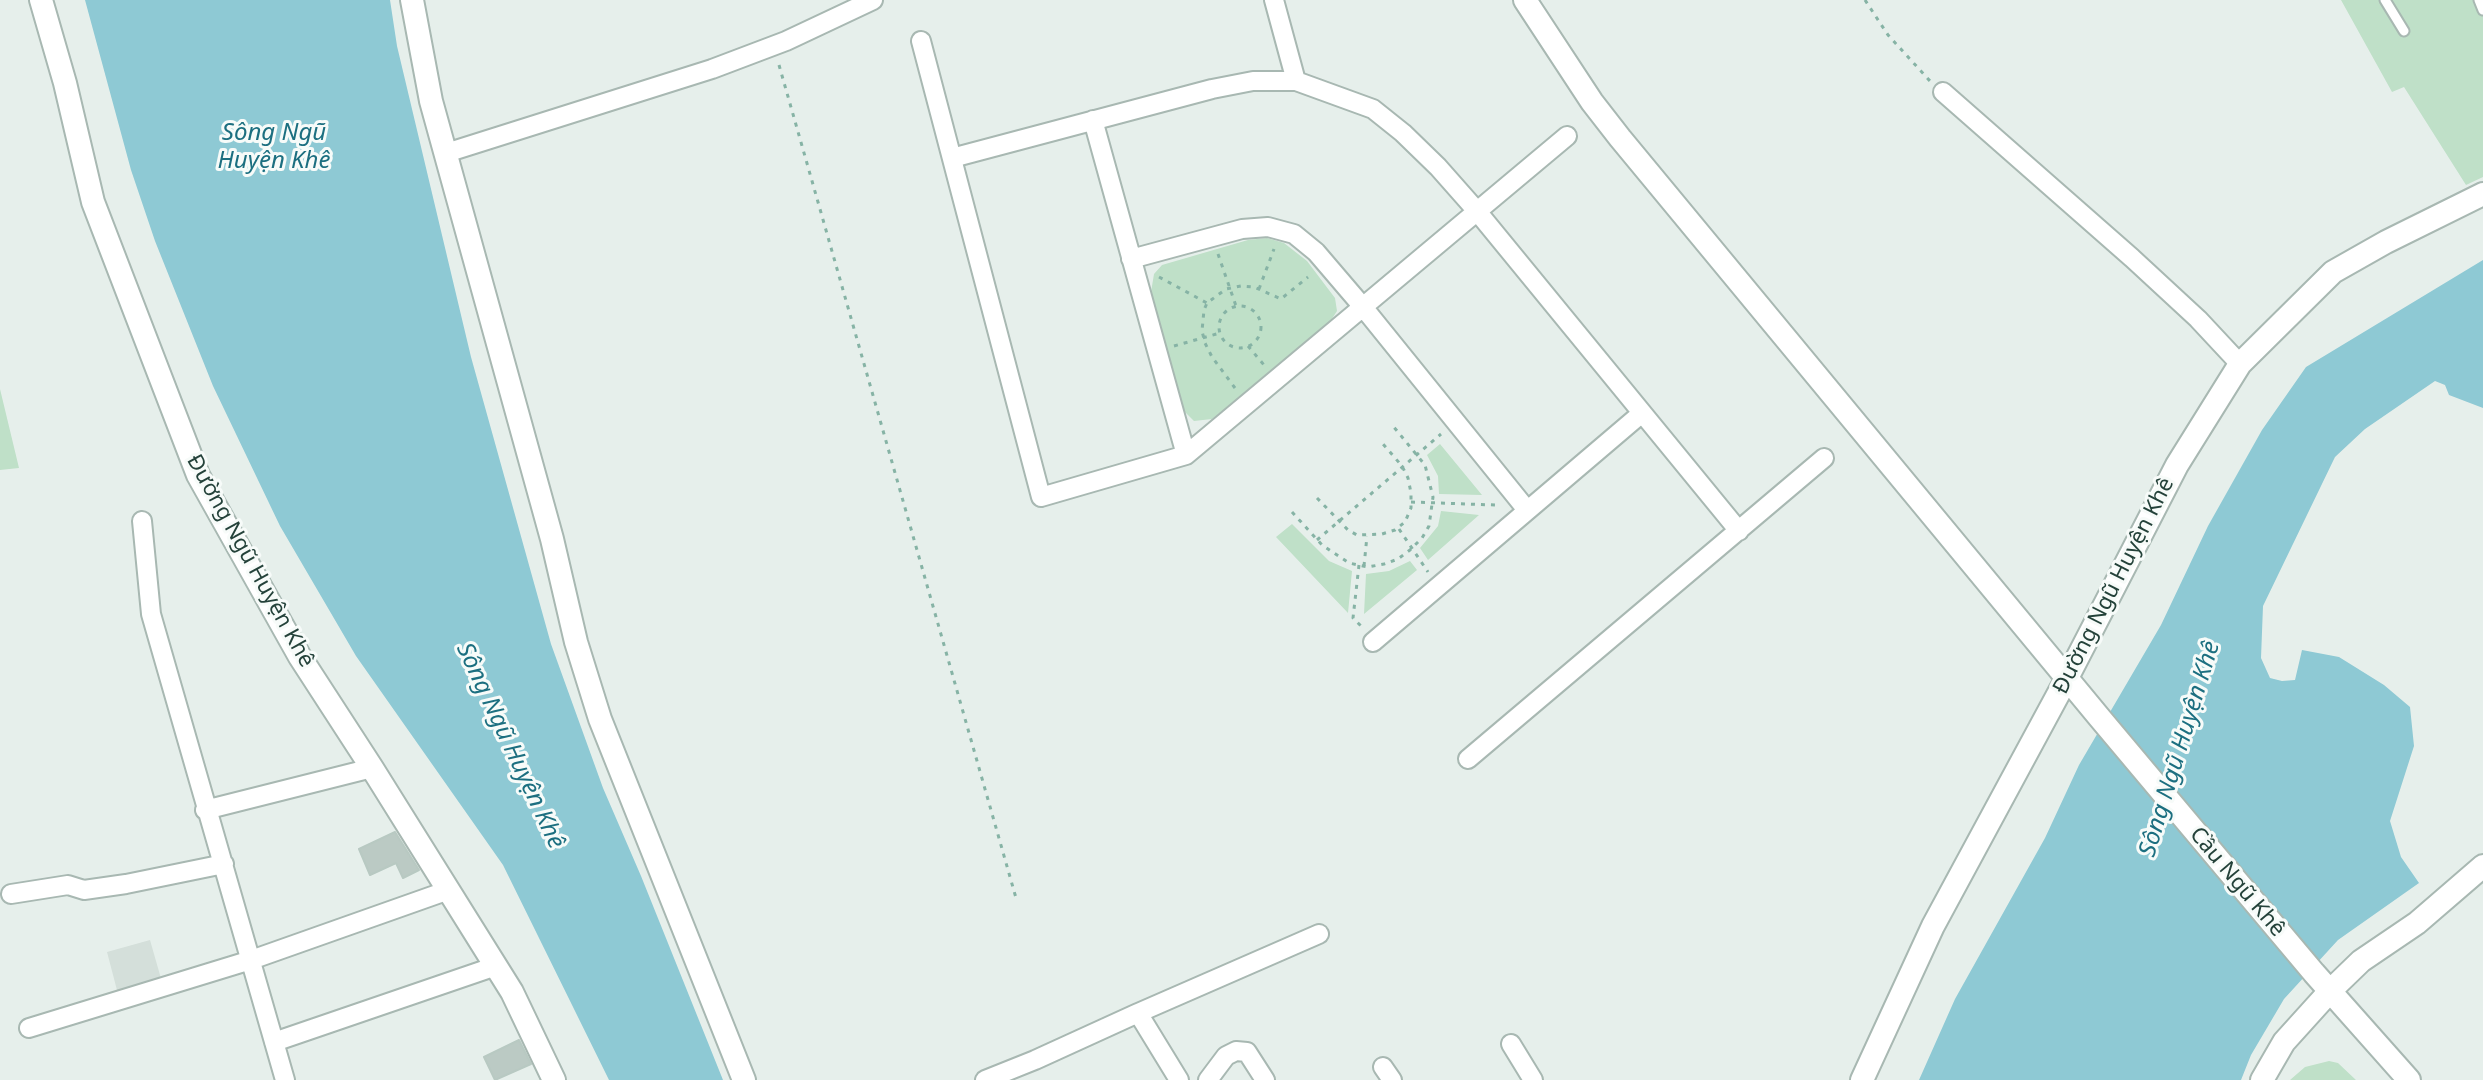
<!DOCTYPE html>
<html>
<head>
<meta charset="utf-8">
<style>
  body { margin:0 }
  canvas { display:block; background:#e6efeb }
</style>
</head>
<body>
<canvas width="2483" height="1080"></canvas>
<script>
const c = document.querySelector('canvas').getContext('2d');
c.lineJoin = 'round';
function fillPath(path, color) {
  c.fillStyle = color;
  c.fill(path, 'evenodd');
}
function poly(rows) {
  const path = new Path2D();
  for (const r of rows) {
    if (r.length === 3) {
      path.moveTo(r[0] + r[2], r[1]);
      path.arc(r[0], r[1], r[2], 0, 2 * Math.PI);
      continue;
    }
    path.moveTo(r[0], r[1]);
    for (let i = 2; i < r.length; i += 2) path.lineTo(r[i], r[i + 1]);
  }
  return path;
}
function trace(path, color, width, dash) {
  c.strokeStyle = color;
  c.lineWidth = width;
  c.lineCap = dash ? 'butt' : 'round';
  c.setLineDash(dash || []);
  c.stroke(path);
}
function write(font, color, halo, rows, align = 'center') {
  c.font = font + ' "Noto Sans",sans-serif';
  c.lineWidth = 6;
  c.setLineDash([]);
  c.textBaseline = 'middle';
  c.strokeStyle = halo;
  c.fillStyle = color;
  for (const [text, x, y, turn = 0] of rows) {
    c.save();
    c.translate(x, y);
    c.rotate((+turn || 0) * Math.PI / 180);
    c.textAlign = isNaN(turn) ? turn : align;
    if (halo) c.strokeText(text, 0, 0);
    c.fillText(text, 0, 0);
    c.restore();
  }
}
fillPath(poly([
  [150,940,162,982,118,994,107,952]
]), '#d4dfda');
fillPath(poly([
  [2341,0,2483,0,2483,177,2466,185,2404,87,2392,92],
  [1267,238,1284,243,1307,261,1335,298,1337,311,1326,328,1212,419,1194,421,1180,407,1154,313,1151,292,1154,274,1162,265,1248,240],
  [0,389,19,468,0,470],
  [1440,444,1482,495,1439,494,1438,476,1427,455],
  [1441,511,1479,515,1428,560,1420,548,1438,526],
  [1292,524,1329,561,1352,571,1348,613,1276,537],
  [1410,561,1417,570,1364,614,1366,574,1389,571],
  [2329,1061,2338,1063,2356,1080,2290,1080,2305,1067]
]), '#bfe0c8');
fillPath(poly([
  [85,0,390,0,397,46,471,357,551,644,603,788,641,876,723,1080,609,1080,503,865,356,656,280,526,213,386,155,241,131,170],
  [2483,260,2483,408,2449,395,2445,385,2435,381,2365,429,2335,457,2263,606,2261,658,2270,678,2282,681,2295,680,2302,650,2339,657,2384,685,2410,707,2414,746,2390,821,2401,857,2419,883,2338,940,2284,999,2251,1055,2241,1080,1919,1080,1955,999,2045,838,2079,765,2161,625,2208,526,2262,430,2306,367]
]), '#8ec9d4');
const building = poly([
  [395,832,419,870,403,878,396,863,370,875,359,849,395,832],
  [519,1040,531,1064,495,1080,484,1057,519,1040]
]);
fillPath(building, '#bbcac4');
trace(building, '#b8c9c2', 2);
const service = poly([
  [2385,0,2404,31],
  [2479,0,2483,10]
]);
const minor = poly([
  [1274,0,1296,81],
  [921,41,1041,497,1186,455,1567,136],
  [1943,92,2132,258,2198,319,2240,364],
  [1093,120,1186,455],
  [446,153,712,69,786,41,873,0],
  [952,158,1212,89,1253,81,1296,81,1373,109,1403,133,1438,167,1476,210,1739,531],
  [1131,259,1242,229,1268,227,1294,234,1316,252,1363,307,1527,510],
  [142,521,151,614,285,1080],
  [1373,642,1642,413],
  [1468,759,1824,458],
  [205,810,372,768],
  [11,894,68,885,84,890,126,884,224,864],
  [1138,1013,1319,934],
  [29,1028,251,960,449,890],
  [274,1042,496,966],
  [1511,1044,1533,1080],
  [1383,1067,1392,1080],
  [985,1080,1035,1060,1138,1013,1179,1080],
  [1208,1080,1226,1056,1236,1051,1247,1052,1265,1080]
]);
const tertiary = poly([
  [41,0,65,83,93,202,198,475,300,657,372,768,512,992,554,1080],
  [412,0,431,101,552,539,576,642,600,719,744,1080],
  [1525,0,1592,102,1620,138,2099,717,2314,973,2409,1080],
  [1862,1080,1933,926,2067,678,2177,465,2240,364,2333,272,2386,242,2483,194],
  [2262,1080,2284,1042,2331,990,2361,961,2417,923,2483,866]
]);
trace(service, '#a8b8b2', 13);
trace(minor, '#a8b8b2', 22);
trace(tertiary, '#a8b8b2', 26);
trace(poly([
  [1865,0,1888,35,1930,81],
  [779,65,1016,898],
  [1218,254,1236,306],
  [1159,277,1207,303],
  [1259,289,1274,249],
  [1240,327,21],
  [1174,346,1220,333],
  [1248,346,1264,365],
  [1235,388,1212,357,1205,343,1202,331,1204,310,1207,303,1226,289,1241,286,1254,287,1281,299,1308,277],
  [1317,498,1348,530,1357,535,1382,534,1395,530,1405,522,1411,508,1411,493,1408,478,1402,466,1383,444],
  [1411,502,1495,505],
  [1292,512,1322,545,1349,563,1368,567,1384,564,1398,559,1410,550,1422,538,1429,526,1433,497,1425,465,1393,426],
  [1399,529,1428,572],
  [1317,540,1441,434],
  [1359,565,1353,618,1363,628],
  [1364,566,1367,536]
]), '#86b3a5', 3, [4, 6]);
trace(service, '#fff', 9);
trace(minor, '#fff', 18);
trace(tertiary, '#fff', 22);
write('22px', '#24423a', '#f7fbf9', [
  ["Đường Ngũ Huyện Khê",250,561,61],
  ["Đường Ngũ Huyện Khê",2114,586,-63],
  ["Cầu Ngũ Khê",2237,882,50]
]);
write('italic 24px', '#1c6f80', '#f7fbf9', [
  ["Sông Ngũ",274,133],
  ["Huyện Khê",274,161],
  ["Sông Ngũ Huyện Khê",510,746,65],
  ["Sông Ngũ Huyện Khê",2180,749,-73]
]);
</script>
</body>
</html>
